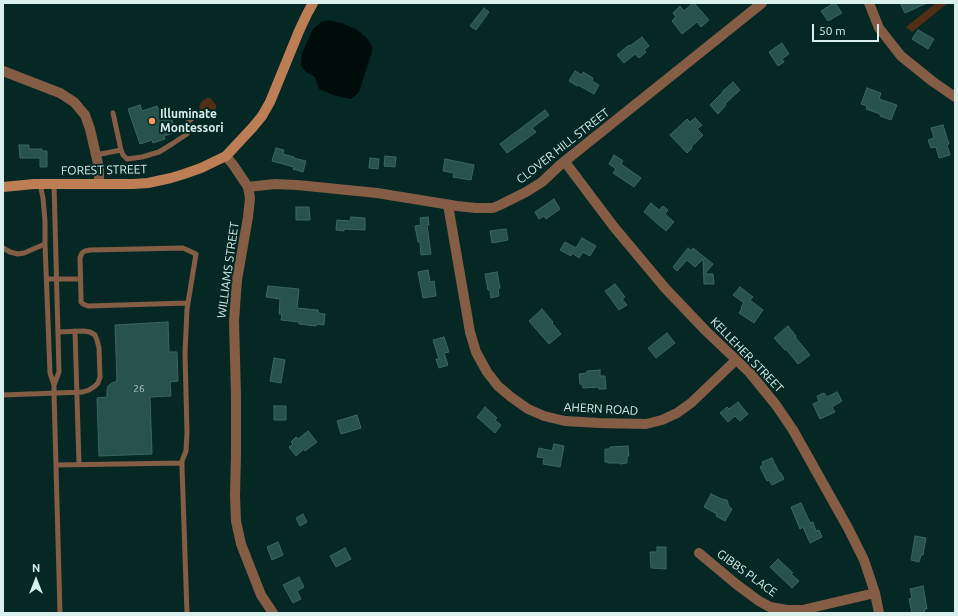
<!DOCTYPE html>
<html>
<head>
<meta charset="utf-8">
<style>
  body { margin:0 }
  #map { position:relative; width:958px; height:616px; overflow:hidden; background:#062825; font-family:Ubuntu,sans-serif }
  canvas { display:block }
  .frame { position:absolute; inset:0; border:4px solid #d8efeb; pointer-events:none }
  .north { position:absolute; left:16px; top:560px; width:40px; height:40px; -webkit-text-stroke:3px #062825; paint-order:stroke; rotate:0deg; font-size:11px; font-weight:700; line-height:16px; text-align:center; color:#d8efeb }
  .north::after { content:''; display:block; margin:auto; width:14px; height:18px; background:#d8efeb; clip-path:polygon(50% 0,100% 100%,50% 72%,0 100%) }
  .scale { position:absolute; left:812px; top:24px; width:67px; height:18px; box-sizing:border-box; border:2px solid #d8efeb; border-top:0; padding-left:5px; font-size:12px; line-height:14px; white-space:nowrap; color:#d8efeb; -webkit-text-stroke:3px #062825; paint-order:stroke }
</style>
</head>
<body>
<div id="map">
<canvas width="958" height="616"></canvas>
<div class="frame"></div>
<div class="north">N</div>
<div class="scale">50 m</div>
</div>
<script>
const c = document.querySelector('canvas').getContext('2d');
c.lineJoin = 'round';
function fillPath(path, color) {
  c.fillStyle = color;
  c.fill(path, 'evenodd');
}
function poly(rows) {
  const path = new Path2D();
  for (const r of rows) {
    path.moveTo(r[0], r[1]);
    for (let i = 2; i < r.length; i += 2) path.lineTo(r[i], r[i + 1]);
  }
  return path;
}
function trace(path, color, width, dash) {
  c.strokeStyle = color;
  c.lineWidth = width;
  c.lineCap = dash ? 'butt' : 'round';
  c.setLineDash(dash || []);
  c.stroke(path);
}
function write(font, color, halo, rows, align = 'center') {
  c.font = font + ' Ubuntu,sans-serif';
  c.lineWidth = 4;
  c.setLineDash([]);
  c.textBaseline = 'middle';
  c.strokeStyle = halo;
  c.fillStyle = color;
  for (const [text, x, y, turn = 0] of rows) {
    c.save();
    c.translate(x, y);
    c.rotate((+turn || 0) * Math.PI / 180);
    c.textAlign = isNaN(turn) ? turn : align;
    if (halo) c.strokeText(text, 0, 0);
    c.fillText(text, 0, 0);
    c.restore();
  }
}
fillPath(poly([
  [936,3,948,3,912,32,906,27],
  [207,98,210,98,212,100,216,105,216,110,212,114,209,115,206,115,199,108,201,102]
]), '#522e16');
fillPath(poly([
  [328,20,341,23,356,29,367,38,372,46,372,52,359,92,351,99,333,95,319,89,315,77,306,72,301,66,302,53,313,29,321,22]
]), '#000c0a');
const building = poly([
  [693,3,694,3,709,20,701,27,697,22,682,34,672,21,676,17,673,13,680,6,684,11,693,3],
  [834,3,835,3,842,13,828,21,821,11,834,3],
  [900,3,927,3,905,13,900,3],
  [484,8,489,12,476,30,470,26,484,8],
  [918,30,934,39,928,49,912,39,918,30],
  [642,37,649,46,644,50,646,52,639,58,635,54,624,63,617,55,629,45,630,46,642,37],
  [782,43,789,54,782,59,784,62,778,66,769,52,782,43],
  [575,71,582,75,583,72,593,78,592,81,599,85,594,94,578,85,577,86,569,81,575,71],
  [733,82,740,90,725,104,726,105,718,114,710,105,723,92,723,91,733,82],
  [867,88,881,93,879,99,897,105,891,120,880,116,880,114,866,109,867,106,861,104,867,88],
  [140,105,142,111,157,106,158,109,167,106,176,132,164,136,165,139,153,143,152,140,140,144,128,109,140,105],
  [545,110,549,115,532,128,536,132,507,153,500,144,545,110],
  [695,118,702,125,697,129,703,135,691,147,692,148,687,153,670,135,687,119,690,122,695,118],
  [943,125,949,144,947,145,950,155,939,158,936,147,931,148,928,140,934,138,931,128,943,125],
  [19,145,29,145,29,149,42,149,42,151,47,151,47,167,40,167,40,158,20,158,19,145],
  [276,148,284,150,283,154,294,157,294,158,306,161,303,172,293,169,294,167,272,161,276,148],
  [614,155,623,161,621,164,641,178,634,187,613,173,616,169,609,164,614,155],
  [385,156,396,157,395,167,384,166,385,156],
  [370,158,379,159,378,169,369,168,370,158],
  [445,159,474,165,471,180,453,177,454,173,443,171,445,159],
  [554,199,560,209,546,219,544,216,539,219,535,212,554,199],
  [651,203,659,210,663,206,668,210,665,214,674,222,666,231,644,212,651,203],
  [296,207,309,207,310,220,296,220,296,207],
  [351,217,365,218,365,230,344,229,344,231,336,230,337,220,350,221,351,217],
  [428,217,429,225,427,225,431,254,421,255,420,242,418,242,415,226,421,225,420,218,428,217],
  [506,229,508,240,492,243,490,231,506,229],
  [582,238,596,246,590,256,583,252,579,258,572,253,571,256,560,250,565,242,576,248,582,238],
  [688,248,692,251,693,248,713,264,705,274,713,274,714,284,704,284,703,259,695,267,687,260,677,271,673,267,688,248],
  [428,270,430,282,434,281,436,296,423,298,418,272,428,270],
  [497,272,500,288,498,289,499,296,491,298,490,290,488,290,485,274,497,272],
  [615,284,625,297,622,299,627,305,619,310,605,291,615,284],
  [268,286,299,289,297,308,318,310,318,313,325,314,324,325,317,324,316,326,299,324,299,322,281,320,282,314,279,314,280,299,266,297,268,286],
  [740,287,753,297,750,300,763,310,754,323,739,313,742,308,741,307,744,303,733,295,740,287],
  [542,309,553,322,552,323,561,334,549,344,529,321,542,309],
  [168,322,169,352,177,352,178,381,170,382,171,396,150,397,152,454,99,456,97,398,107,397,107,390,108,386,112,383,117,381,115,325,168,322],
  [788,326,796,336,795,337,810,355,798,364,786,349,785,350,774,338,788,326],
  [667,333,675,343,656,358,648,348,667,333],
  [444,337,449,352,444,353,448,365,439,368,436,359,439,359,433,340,444,337],
  [274,358,285,360,281,383,270,381,274,358],
  [600,370,600,376,605,376,606,389,599,389,599,387,583,388,582,384,580,384,579,374,587,373,587,371,600,370],
  [837,392,842,401,832,407,835,412,820,419,813,404,819,401,817,396,824,393,827,397,837,392],
  [738,402,748,414,740,421,735,416,728,422,720,413,727,407,729,409,738,402],
  [274,406,286,406,286,420,274,420,274,406],
  [485,407,497,418,495,420,501,425,495,433,477,417,485,407],
  [357,415,361,428,341,434,337,421,357,415],
  [308,431,317,442,305,451,304,449,296,456,289,447,293,444,291,442,296,437,298,439,308,431],
  [554,444,564,446,560,467,543,464,544,458,537,457,539,448,552,451,554,444],
  [628,446,629,456,627,456,627,463,620,464,620,463,608,463,608,462,605,462,605,449,610,449,610,447,628,446],
  [772,458,778,470,780,473,781,473,784,479,772,485,769,480,767,481,760,467,763,465,762,462,772,458],
  [711,494,722,499,727,500,729,507,732,509,725,521,716,516,717,514,704,507,711,494],
  [801,503,810,523,813,522,816,531,819,530,822,537,810,543,803,527,800,529,791,507,801,503],
  [303,514,307,522,300,526,296,518,303,514],
  [915,536,926,538,923,555,921,555,919,562,911,560,915,536],
  [278,542,283,555,272,560,267,547,278,542],
  [657,547,666,547,666,569,651,568,650,552,657,552,657,547],
  [345,548,351,559,336,567,330,556,345,548],
  [778,559,793,573,791,574,799,581,792,588,770,567,778,559],
  [299,577,304,587,297,591,301,599,293,603,283,585,299,577],
  [923,586,927,609,924,609,925,613,912,613,909,599,912,598,910,589,923,586]
]);
fillPath(building, '#27524e');
trace(building, '#3b6661', 1);
trace(poly([
  [113,113,121,150],
  [96,155,121,150,123,155,127,159,142,157,159,152,172,144,187,134,183,127,197,114],
  [40,184,43,198,45,221,45,244,50,373,54,385],
  [54,184,59,372,54,385,54,393,60,613],
  [3,248,10,252,18,254,24,253,45,244],
  [47,279,80,279],
  [75,331,79,464],
  [3,395,83,392,89,390,95,386,98,383,100,377,99,348,97,340,95,335,90,332,83,331,58,332],
  [56,465,182,463],
  [187,613,182,467,182,461,186,451,187,433,185,353,187,309,196,254,183,248,90,250,85,251,82,253,80,258,81,297,81,302,83,304,88,306,188,303]
]), '#855d44', 5);
trace(poly([
  [3,71,60,93,74,102,85,115,90,129,99,168,99,184],
  [565,162,614,227,665,288,706,331,750,373,776,405,793,430,848,528,864,560,875,593,879,613],
  [448,205,470,332,476,352,487,372,498,386,511,397,528,409,544,416,565,421,599,423,646,424,662,420,677,413,691,403,736,360],
  [699,553,736,584,759,601,770,607,787,610,802,610,875,593]
]), '#855d44', 10);
trace(poly([
  [869,3,879,28,901,56,932,81,955,97],
  [226,156,234,166,248,187,250,198,248,217,237,280,234,321,236,396,236,454,235,496,236,521,241,544,261,595,273,613],
  [248,187,275,184,297,185,377,193,457,206,476,208,493,208,500,205,526,192,542,182,560,165,762,3]
]), '#855d44', 10);
trace(poly([
  [3,187,34,184,133,184,148,183,171,178,184,174,201,168,226,156,253,127,262,116,270,102,299,31,307,14,313,3]
]), '#be7e55', 10);
for (const [x, y, r, color] of [
  [152,121,4,"#fe9b59"]
]) {
  const dot = new Path2D();
  dot.arc(x, y, r, 0, 2 * Math.PI);
  c.fillStyle = color;
  c.fill(dot);
  trace(dot, '#062825', 1.5);
}
write('10px', '#acc8c4', null, [
  ["26",139,389]
]);
write('bold 12px', '#d8efeb', '#062825', [
  ["Illuminate",160,114],
  ["Montessori",160,128]
], 'left');
write('12px', '#d8efeb', '#062825', [
  ["CLOVER HILL STREET",563,146,-38],
  ["FOREST STREET",104,170,-1],
  ["WILLIAMS STREET",228,270,-82],
  ["KELLEHER STREET",747,355,46],
  ["AHERN ROAD",601,409,3],
  ["GIBBS PLACE",747,573,36]
]);
</script>
</body>
</html>
